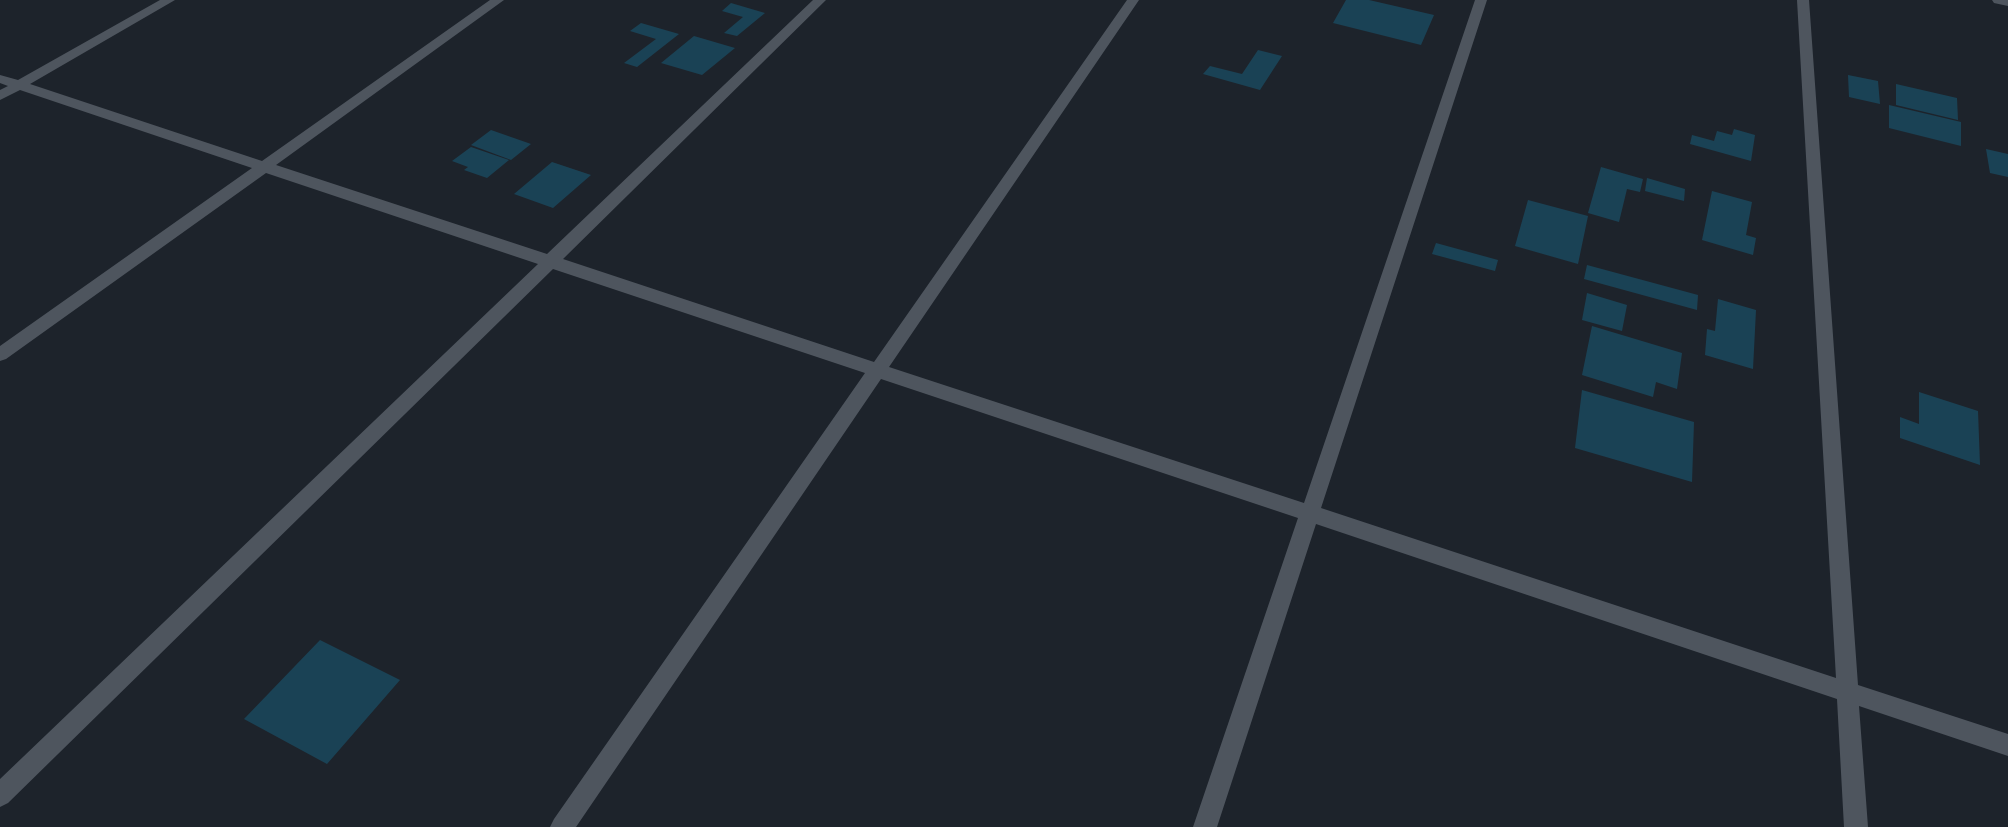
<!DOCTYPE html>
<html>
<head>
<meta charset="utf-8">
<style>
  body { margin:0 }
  canvas { display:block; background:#1d232b }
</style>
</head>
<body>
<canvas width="2008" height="827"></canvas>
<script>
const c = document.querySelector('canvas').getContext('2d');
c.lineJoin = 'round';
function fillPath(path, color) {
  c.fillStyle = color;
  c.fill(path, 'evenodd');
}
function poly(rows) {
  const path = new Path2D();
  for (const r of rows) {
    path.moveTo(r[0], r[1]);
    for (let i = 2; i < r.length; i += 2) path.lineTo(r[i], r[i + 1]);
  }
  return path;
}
fillPath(poly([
  [1346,0,1369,0,1434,15,1421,45,1333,23],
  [731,3,765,13,737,36,724,33,743,17,722,11],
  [641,23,679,34,637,67,624,63,656,39,630,31],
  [694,36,735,48,702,75,661,63],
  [1258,50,1282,56,1260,90,1203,74,1210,66,1242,74],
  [1848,75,1878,81,1880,104,1849,97],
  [1896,84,1957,98,1958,120,1896,105],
  [1889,105,1961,122,1961,146,1889,128],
  [1734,129,1755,135,1751,161,1690,144,1692,135,1714,141,1717,131,1732,135],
  [491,130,531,144,511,160,471,145],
  [471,147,509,160,487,178,464,170,468,167,452,161],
  [1986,149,2008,154,2008,177,1990,173],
  [552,162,591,175,553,208,514,194],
  [1601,167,1643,179,1640,192,1627,189,1619,222,1588,213],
  [1647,178,1685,189,1684,201,1645,191],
  [1712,191,1752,202,1746,235,1756,238,1753,255,1702,240],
  [1528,200,1588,216,1578,264,1515,246],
  [1436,243,1498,260,1495,271,1432,254],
  [1587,265,1698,295,1697,310,1584,279],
  [1587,293,1627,305,1622,331,1582,320],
  [1718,299,1756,310,1753,369,1705,355,1707,329,1715,331],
  [1592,326,1682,353,1677,389,1656,382,1653,397,1582,375],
  [1582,390,1694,422,1692,482,1575,448],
  [1919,392,1978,411,1980,465,1900,438,1900,417,1919,424],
  [320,640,400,680,327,764,244,719]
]), '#1a4255');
fillPath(poly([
  [160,0,175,0,30,84,262,161,490,0,504,0,276,165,547,254,813,0,826,0,563,259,874,362,1127,0,1139,0,889,367,1304,503,1475,0,1487,0,1321,508,1836,678,1797,0,1809,0,1858,685,2008,734,2008,756,1859,706,1868,827,1844,827,1837,699,1316,524,1217,827,1193,827,1298,518,881,379,576,827,550,827,554,819,865,373,553,269,8,803,0,807,0,779,538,264,266,173,6,359,0,361,0,346,252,168,20,90,0,100,0,90,8,86,0,83,0,75,18,80,160,0],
  [1992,0,2008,0,2008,6,1994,3,1992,0]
]), '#4e555e');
</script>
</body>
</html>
